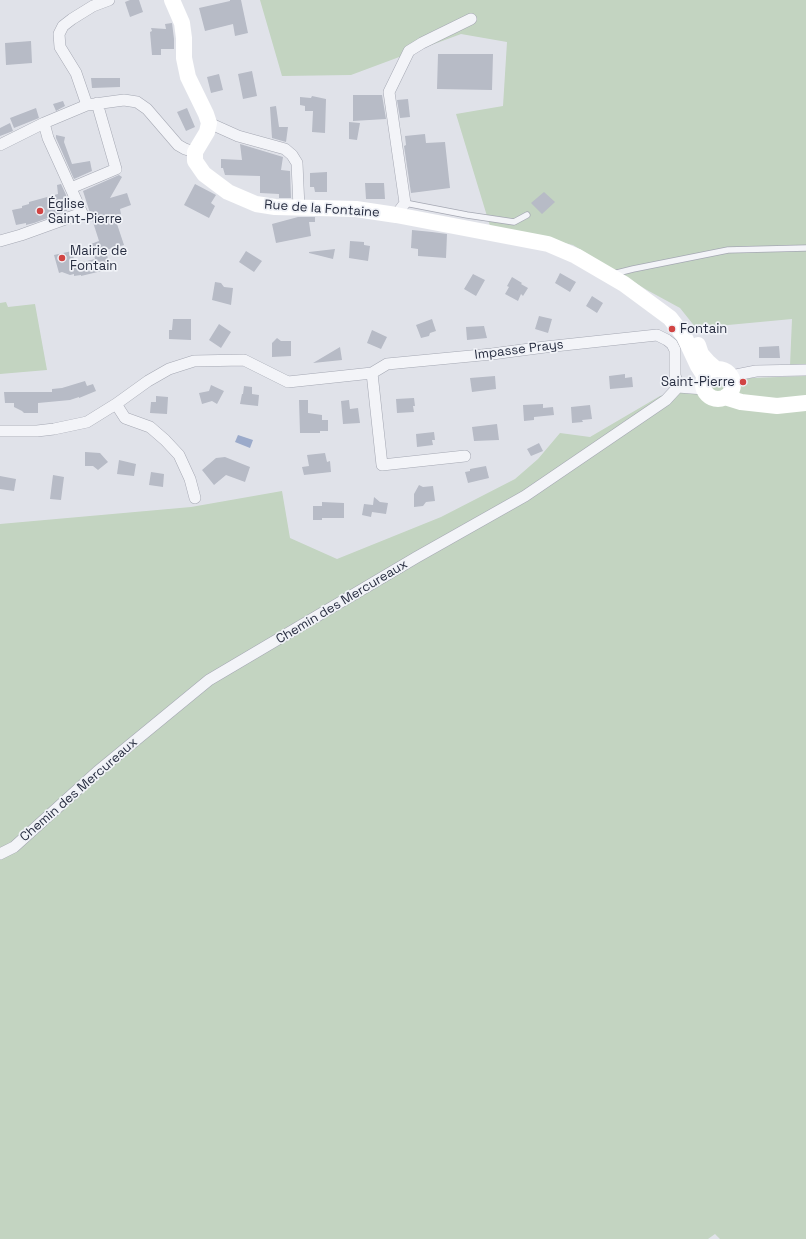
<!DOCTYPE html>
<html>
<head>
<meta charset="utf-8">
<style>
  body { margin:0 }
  canvas { display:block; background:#e0e2e9 }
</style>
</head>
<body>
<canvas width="806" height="1239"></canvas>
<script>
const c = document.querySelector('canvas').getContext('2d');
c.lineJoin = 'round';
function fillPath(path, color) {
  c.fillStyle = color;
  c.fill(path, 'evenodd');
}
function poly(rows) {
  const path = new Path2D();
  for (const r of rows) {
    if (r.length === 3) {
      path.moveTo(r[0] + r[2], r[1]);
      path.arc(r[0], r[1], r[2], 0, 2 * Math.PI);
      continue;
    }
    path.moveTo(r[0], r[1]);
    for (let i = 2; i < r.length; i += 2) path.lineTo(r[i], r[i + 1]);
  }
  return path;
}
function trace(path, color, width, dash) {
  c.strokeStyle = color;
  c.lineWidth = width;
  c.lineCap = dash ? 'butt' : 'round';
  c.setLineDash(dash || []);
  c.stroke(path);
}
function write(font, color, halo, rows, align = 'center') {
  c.font = font + ' "Space Grotesk",sans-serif';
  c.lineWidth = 3.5;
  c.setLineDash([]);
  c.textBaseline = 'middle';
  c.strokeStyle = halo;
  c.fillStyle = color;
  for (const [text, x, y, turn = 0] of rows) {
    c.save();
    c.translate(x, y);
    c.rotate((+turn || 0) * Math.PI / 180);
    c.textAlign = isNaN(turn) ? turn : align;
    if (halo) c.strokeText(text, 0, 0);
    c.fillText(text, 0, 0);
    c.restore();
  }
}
fillPath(poly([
  [260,0,806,0,806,365,790,366,792,319,696,328,680,308,647,290,573,245,490,226,456,114,503,106,507,42,461,34,351,75,282,76],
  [6,302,8,307,35,304,47,370,0,374,0,303],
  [806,376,806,1239,720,1239,715,1234,708,1239,0,1239,0,524,191,507,282,491,290,538,337,559,441,517,515,479,538,459,560,433,590,437,660,396,751,378]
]), '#c3d4c1');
fillPath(poly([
  [238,435,253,440,250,448,235,442]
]), '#9baaca');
fillPath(poly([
  [130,0,139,0,143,12,130,17,125,2],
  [230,0,241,0,248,33,235,36,233,24,205,31,199,8,230,1],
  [172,23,174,39,174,49,161,49,161,55,152,55,150,32,152,31,151,28,166,29,165,24],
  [31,41,32,63,6,65,5,43],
  [438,54,493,54,492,90,437,89],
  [252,71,257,96,243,99,238,74],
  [219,74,223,90,211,93,207,77],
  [91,78,120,78,120,87,92,88],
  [353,95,382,95,386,119,353,121],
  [312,96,326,99,325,133,312,132,313,111,305,111,305,106,300,105,300,97,311,98],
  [408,99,410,117,400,118,397,100],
  [63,101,65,106,56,111,53,104],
  [276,106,279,127,288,127,286,142,272,138,270,107],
  [36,108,39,118,14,128,10,118],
  [187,108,195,127,186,131,177,112],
  [349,122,360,123,357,140,349,139],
  [10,123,13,131,0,136,0,128],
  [425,134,426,143,445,142,450,188,411,193,404,146,406,145,405,136],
  [56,135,65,137,64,142,72,164,90,161,92,171,74,179,56,138],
  [240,144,283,157,281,170,290,171,291,198,279,198,279,194,260,193,260,176,225,175,223,168,221,168,221,159,242,160],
  [327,172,327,192,315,192,314,187,310,187,310,173],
  [119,175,122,177,110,198,127,193,131,205,120,209,121,214,118,215,120,223,117,224,124,245,106,250,110,269,81,276,81,275,74,276,74,274,70,275,62,272,59,273,54,255,72,251,75,264,95,259,91,244,99,241,83,191],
  [365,183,384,183,385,199,366,199],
  [61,184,66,195,68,208,66,209,67,211,34,223,26,225,26,223,16,225,12,210,22,208,22,206,29,204,29,202,58,194,57,185],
  [195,184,216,195,211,203,215,206,209,218,184,205],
  [544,192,555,202,542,214,531,203],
  [298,217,315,217,315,222,309,222,311,236,276,243,272,224],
  [412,230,432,232,447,234,446,258,418,256,418,249,411,248],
  [350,241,364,242,364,245,370,246,368,261,349,258],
  [335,249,333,259,309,253,309,252],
  [246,251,262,261,254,272,239,262],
  [560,273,576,282,570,292,555,283],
  [473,274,485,280,476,296,464,289],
  [512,277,522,283,521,284,528,288,523,296,521,294,518,301,505,294,509,287,507,286],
  [215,282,221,283,224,287,233,288,231,305,212,300],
  [592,296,603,303,597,313,586,306],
  [539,316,552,319,548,333,535,329],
  [173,319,191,319,191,340,169,339,169,330,172,330],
  [432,319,436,331,430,333,429,336,421,338,416,325],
  [219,324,231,332,221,348,209,340],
  [484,326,487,338,467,340,466,327],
  [372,330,387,337,381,349,367,343],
  [277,338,281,341,291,341,291,356,272,357,272,343],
  [779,346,780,358,759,358,759,347],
  [340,347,342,360,313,363],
  [625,374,625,378,632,377,633,387,610,389,609,376],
  [495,376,496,389,472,392,470,378],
  [85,381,87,386,93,384,96,391,79,398,79,397,70,400,38,403,38,413,24,413,22,411,14,407,14,403,5,403,4,392,52,392,52,389,62,388],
  [211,385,224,391,217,404,212,401,202,404,199,393,209,391],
  [244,386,252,387,252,394,259,395,258,406,240,404,242,394,243,394],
  [156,396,168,397,167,414,150,413,151,402,156,402],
  [414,398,415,406,413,406,414,412,397,413,396,399],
  [299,400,308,400,308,413,322,415,322,420,328,420,328,431,320,431,320,433,300,433],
  [349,400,350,409,358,408,360,423,343,424,341,401],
  [543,404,543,408,553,407,554,415,534,417,534,420,524,421,523,405],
  [590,405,592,419,582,420,583,422,572,423,571,407],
  [497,424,499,440,474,441,472,427],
  [434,432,435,440,432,440,433,445,417,447,416,434],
  [539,443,543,451,531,456,527,449],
  [85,452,100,453,108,462,98,470,93,466,85,466],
  [325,453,327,462,330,461,331,472,304,475,302,467,309,466,307,455],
  [225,457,250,467,245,482,226,475,214,485,202,470,216,458],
  [119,460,136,464,134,476,117,474],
  [486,466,489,478,468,483,465,472,470,471,470,469],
  [151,472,164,474,163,487,149,485],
  [53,475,64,477,61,500,50,499],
  [0,476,16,479,14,491,0,489],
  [419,485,423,487,433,486,435,501,426,502,423,506,414,507,414,494],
  [374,497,380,502,388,503,386,514,372,512,371,517,362,515,364,504,373,505],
  [322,502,344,503,344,518,322,518,322,520,313,520,313,506,322,506]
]), '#b7bbc6');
const lane = poly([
  [405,203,467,215,514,222,527,215],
  [613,274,633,269,728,250,806,248]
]);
const street = poly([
  [87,105,76,73,60,47,59,34,63,26,72,19,93,6,109,0],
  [209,123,238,136,285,149,292,155,297,163,299,208],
  [0,145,44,123,87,105,124,100,137,102,147,109,178,145,185,149,195,152],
  [71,188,116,169,97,103],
  [396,215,405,203,389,92,409,51,422,43,471,19],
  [0,241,21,235,82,213,48,138,44,123],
  [372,373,382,465,465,456],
  [732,379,736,375,756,371,806,370],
  [678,387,704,389],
  [116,404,125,418,150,427,165,440,179,455,190,479,195,498],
  [0,431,37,431,54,429,87,422,116,404,148,381,169,369,194,361,244,360,288,382,372,373,387,364,492,354,545,347,657,335,667,340,672,344,675,350,675,375,678,387],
  [0,854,14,847,97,772,209,680,417,557,525,496,666,400,678,387]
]);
trace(lane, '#a5a8b3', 7);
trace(street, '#a5a8b3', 12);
trace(lane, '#f3f4f8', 5.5);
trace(street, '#f3f4f8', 11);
trace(poly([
  [172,0,182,23,184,38,184,58,188,77,206,114,209,123,207,132,195,152,195,161,204,174,228,192,256,204,275,207,356,209,396,215,548,244,576,256,624,284,670,318,684,336,698,366,705,377],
  [698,345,701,354,708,362,716,369],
  [718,384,15],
  [725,397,741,402,777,406,806,403]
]), '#fff', 16);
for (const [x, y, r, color] of [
  [40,211,4,"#d14443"],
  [62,258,4,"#d14443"],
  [672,329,4,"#d14443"],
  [743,382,4,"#d14443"]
]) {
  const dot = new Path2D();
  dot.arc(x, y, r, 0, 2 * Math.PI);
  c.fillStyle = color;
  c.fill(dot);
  trace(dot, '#f0f2f7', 1.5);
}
write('13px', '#282e41', '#f0f2f7', [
  ["Église",48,204],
  ["Saint-Pierre",48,219],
  ["Mairie de",70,251],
  ["Fontain",70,266],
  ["Fontain",680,329],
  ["Saint-Pierre",735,382,"right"]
], 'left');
write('13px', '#282e41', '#f0f2f7', [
  ["Rue de la Fontaine",322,209,4],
  ["Impasse Prays",519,350,-7],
  ["Chemin des Mercureaux",342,602,-31],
  ["Chemin des Mercureaux",79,790,-41]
]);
</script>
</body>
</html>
